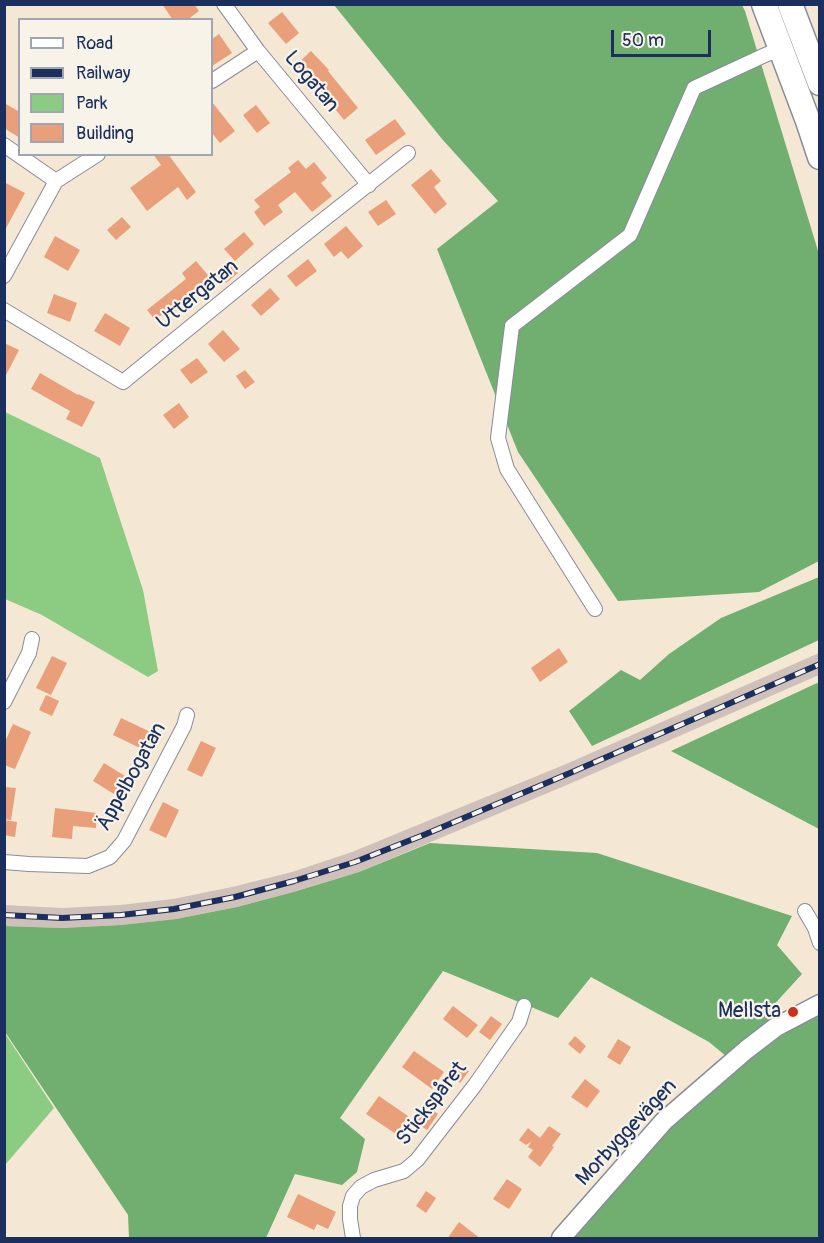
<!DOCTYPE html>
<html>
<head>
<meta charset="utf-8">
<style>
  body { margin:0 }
  #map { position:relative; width:824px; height:1243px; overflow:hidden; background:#f4e8d4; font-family:Pangolin,sans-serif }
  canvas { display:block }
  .frame { position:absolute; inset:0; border:6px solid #1b2f5e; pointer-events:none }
  .legend { position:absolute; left:18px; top:18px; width:195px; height:138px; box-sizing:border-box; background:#f7f3e8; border:2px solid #9fa5b1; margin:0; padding:8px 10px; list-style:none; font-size:18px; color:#1b2f5e }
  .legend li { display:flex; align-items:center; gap:12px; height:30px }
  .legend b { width:30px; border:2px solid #9fa5b1 }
  .scale { position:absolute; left:611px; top:30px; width:100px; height:27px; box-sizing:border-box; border:3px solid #1b2f5e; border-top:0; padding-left:8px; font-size:18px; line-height:21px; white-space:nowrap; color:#1b2f5e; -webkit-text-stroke:4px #f7f3e8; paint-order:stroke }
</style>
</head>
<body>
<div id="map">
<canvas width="824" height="1243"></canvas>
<div class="frame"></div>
<ul class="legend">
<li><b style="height:8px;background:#fff"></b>Road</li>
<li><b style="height:8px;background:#1b2f5e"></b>Railway</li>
<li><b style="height:16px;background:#8ccb82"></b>Park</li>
<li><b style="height:16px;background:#e89f7a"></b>Building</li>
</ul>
<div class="scale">50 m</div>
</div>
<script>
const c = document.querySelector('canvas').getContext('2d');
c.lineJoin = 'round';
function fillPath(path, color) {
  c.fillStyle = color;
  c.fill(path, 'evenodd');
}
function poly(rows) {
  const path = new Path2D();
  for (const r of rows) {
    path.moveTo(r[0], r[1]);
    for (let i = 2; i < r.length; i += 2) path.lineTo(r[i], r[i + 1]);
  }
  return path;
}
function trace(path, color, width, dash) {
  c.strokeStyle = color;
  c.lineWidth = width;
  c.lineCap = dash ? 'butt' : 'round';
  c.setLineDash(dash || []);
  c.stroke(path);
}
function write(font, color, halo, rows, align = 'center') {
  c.font = font + ' Pangolin,sans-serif';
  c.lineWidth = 4.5;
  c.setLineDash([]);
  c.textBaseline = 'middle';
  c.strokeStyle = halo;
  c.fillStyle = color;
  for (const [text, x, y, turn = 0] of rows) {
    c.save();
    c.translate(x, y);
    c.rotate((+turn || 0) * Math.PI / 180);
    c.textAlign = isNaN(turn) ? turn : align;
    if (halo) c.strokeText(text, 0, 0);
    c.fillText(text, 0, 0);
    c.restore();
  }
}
fillPath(poly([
  [819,653,819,675,574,782,359,872,297,891,237,907,176,919,121,925,62,928,5,926,4,905,62,908,120,905,173,899,232,887,292,872,352,852,566,764]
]), '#cfc0ba');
fillPath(poly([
  [5,412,100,458,143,590,158,671,148,677,42,615,5,599],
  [4,1032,54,1108,5,1165,4,1165]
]), '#8ccb82');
fillPath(poly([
  [334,5,742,5,745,11,819,254,819,561,759,592,618,601,518,452,437,249,498,201,442,139],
  [819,577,819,640,592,746,569,711,621,670,640,680,669,654,721,618],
  [817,683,820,685,819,829,671,751],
  [430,843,597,853,792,916,777,945,802,974,770,1009,769,1027,791,1021,819,1017,819,1238,561,1238,732,1061,709,1042,591,977,558,1018,443,971,340,1118,365,1139,357,1172,342,1185,295,1174,266,1238,129,1238,128,1215,5,1032,4,926,62,928,121,925,176,919,237,907,297,891,359,872]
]), '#71af70');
fillPath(poly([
  [162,4,194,4,199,11,187,20,173,20],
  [282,12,299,33,286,44,268,23],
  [219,34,232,53,212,66,212,39],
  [311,51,329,70,328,71,358,108,344,120,319,89,296,65],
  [212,102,235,131,220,143,212,133],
  [4,103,20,112,20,138,4,128],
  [256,105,270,123,257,133,243,115],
  [395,119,406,134,376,155,365,140],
  [153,154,168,154,196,192,187,200,178,187,147,211,130,188,161,165],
  [298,160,306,169,314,162,327,178,321,183,332,196,312,212,295,192,278,205,283,212,264,226,254,212,260,207,254,200,291,172,288,168],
  [431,169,441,181,434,187,447,204,435,214,411,185],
  [4,182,25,193,4,232],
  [386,200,396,214,378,226,368,212],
  [122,217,131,227,116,240,107,230],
  [346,226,363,246,348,259,341,251,334,257,324,244],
  [244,232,254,244,235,261,224,249],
  [55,236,80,250,68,271,44,257],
  [308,259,317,271,296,287,287,276],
  [196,261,213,281,166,318,163,314,155,320,147,310,186,279,182,273],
  [231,264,238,273,226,283,218,274],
  [270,288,280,299,261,316,251,305],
  [54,294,77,303,70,322,47,313],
  [105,313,130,328,120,346,94,331],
  [223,330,240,349,224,362,208,344],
  [4,343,19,350,4,379],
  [197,358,208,372,191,384,180,370],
  [245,370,255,382,245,389,236,376],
  [40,373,78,395,78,394,95,402,82,427,66,419,70,411,31,389],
  [179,403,189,417,174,429,163,415],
  [559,648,568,662,540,682,531,668],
  [52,656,67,663,51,695,36,688],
  [46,695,59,701,52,716,39,710],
  [121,718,157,735,151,747,143,744,140,748,113,735],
  [13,724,31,732,15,769,4,765,4,744],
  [201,741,216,748,202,777,187,770],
  [104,763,125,776,114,794,93,781],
  [4,787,16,788,11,820,4,819],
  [163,802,179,810,166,838,149,830],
  [55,808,97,813,96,828,73,826,72,839,52,837],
  [4,820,17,822,15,837,4,835],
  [453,1006,478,1025,467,1038,443,1019],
  [491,1016,502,1024,490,1040,479,1032],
  [575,1036,586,1046,580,1054,568,1044],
  [618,1039,631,1047,620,1065,607,1057],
  [414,1051,444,1072,432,1089,402,1067],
  [456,1062,469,1071,460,1083,448,1073],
  [585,1079,600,1091,587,1108,571,1097],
  [379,1096,408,1116,396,1134,366,1114],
  [427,1106,438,1114,427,1130,415,1122],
  [549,1126,561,1134,552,1146,554,1147,540,1167,528,1157,533,1150,528,1147,531,1142,526,1145,519,1140,528,1128,540,1138],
  [507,1179,522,1189,509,1209,493,1199],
  [426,1191,436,1198,426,1213,416,1206],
  [298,1194,336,1212,328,1229,317,1224,314,1230,287,1217],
  [459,1222,481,1239,447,1239]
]), '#e89f7a');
const minor = poly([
  [224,4,258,51,369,185],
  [212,81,258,51],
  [4,145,56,181],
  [4,276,56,181,98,154],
  [4,310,123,382,275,258,408,153],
  [595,609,507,469,498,438,512,326,630,235,694,88,765,55,781,49],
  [4,702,29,653,32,639],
  [4,862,29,864,88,866,110,857,124,841,184,726,187,715],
  [805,911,815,928,820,943],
  [353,1238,350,1219,350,1206,353,1196,361,1187,374,1180,404,1171,417,1160,475,1085,519,1022,524,1006]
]);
const tertiary = poly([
  [561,1238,664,1121,746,1050,776,1027,820,1004]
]);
const trunk = poly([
  [764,4,808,121,820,157],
  [790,4,820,83]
]);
trace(minor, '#888c99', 16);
trace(tertiary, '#888c99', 21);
trace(trunk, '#888c99', 27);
trace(minor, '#fff', 14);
trace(tertiary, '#fff', 18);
trace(trunk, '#fff', 24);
const rail = poly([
  [4,915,62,918,121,915,174,909,235,897,294,881,355,862,426,834,570,773,820,664]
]);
trace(rail, '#1b2f5e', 6);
trace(rail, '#f7f3e8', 4, [11]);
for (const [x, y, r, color] of [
  [793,1012,6,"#c8321e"]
]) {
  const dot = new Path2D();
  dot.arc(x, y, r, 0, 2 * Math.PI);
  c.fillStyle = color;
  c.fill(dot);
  trace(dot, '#f7f3e8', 2);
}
write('21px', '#1b2f5e', '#f7f3e8', [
  ["Logatan",311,82,50],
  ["Uttergatan",198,295,-39],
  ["Äppelbogatan",132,777,-61],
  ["Stickspåret",432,1104,-52],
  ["Morbyggevägen",627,1133,-47]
]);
write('21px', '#1b2f5e', '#f7f3e8', [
  ["Mellsta",781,1012]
], 'right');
</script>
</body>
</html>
